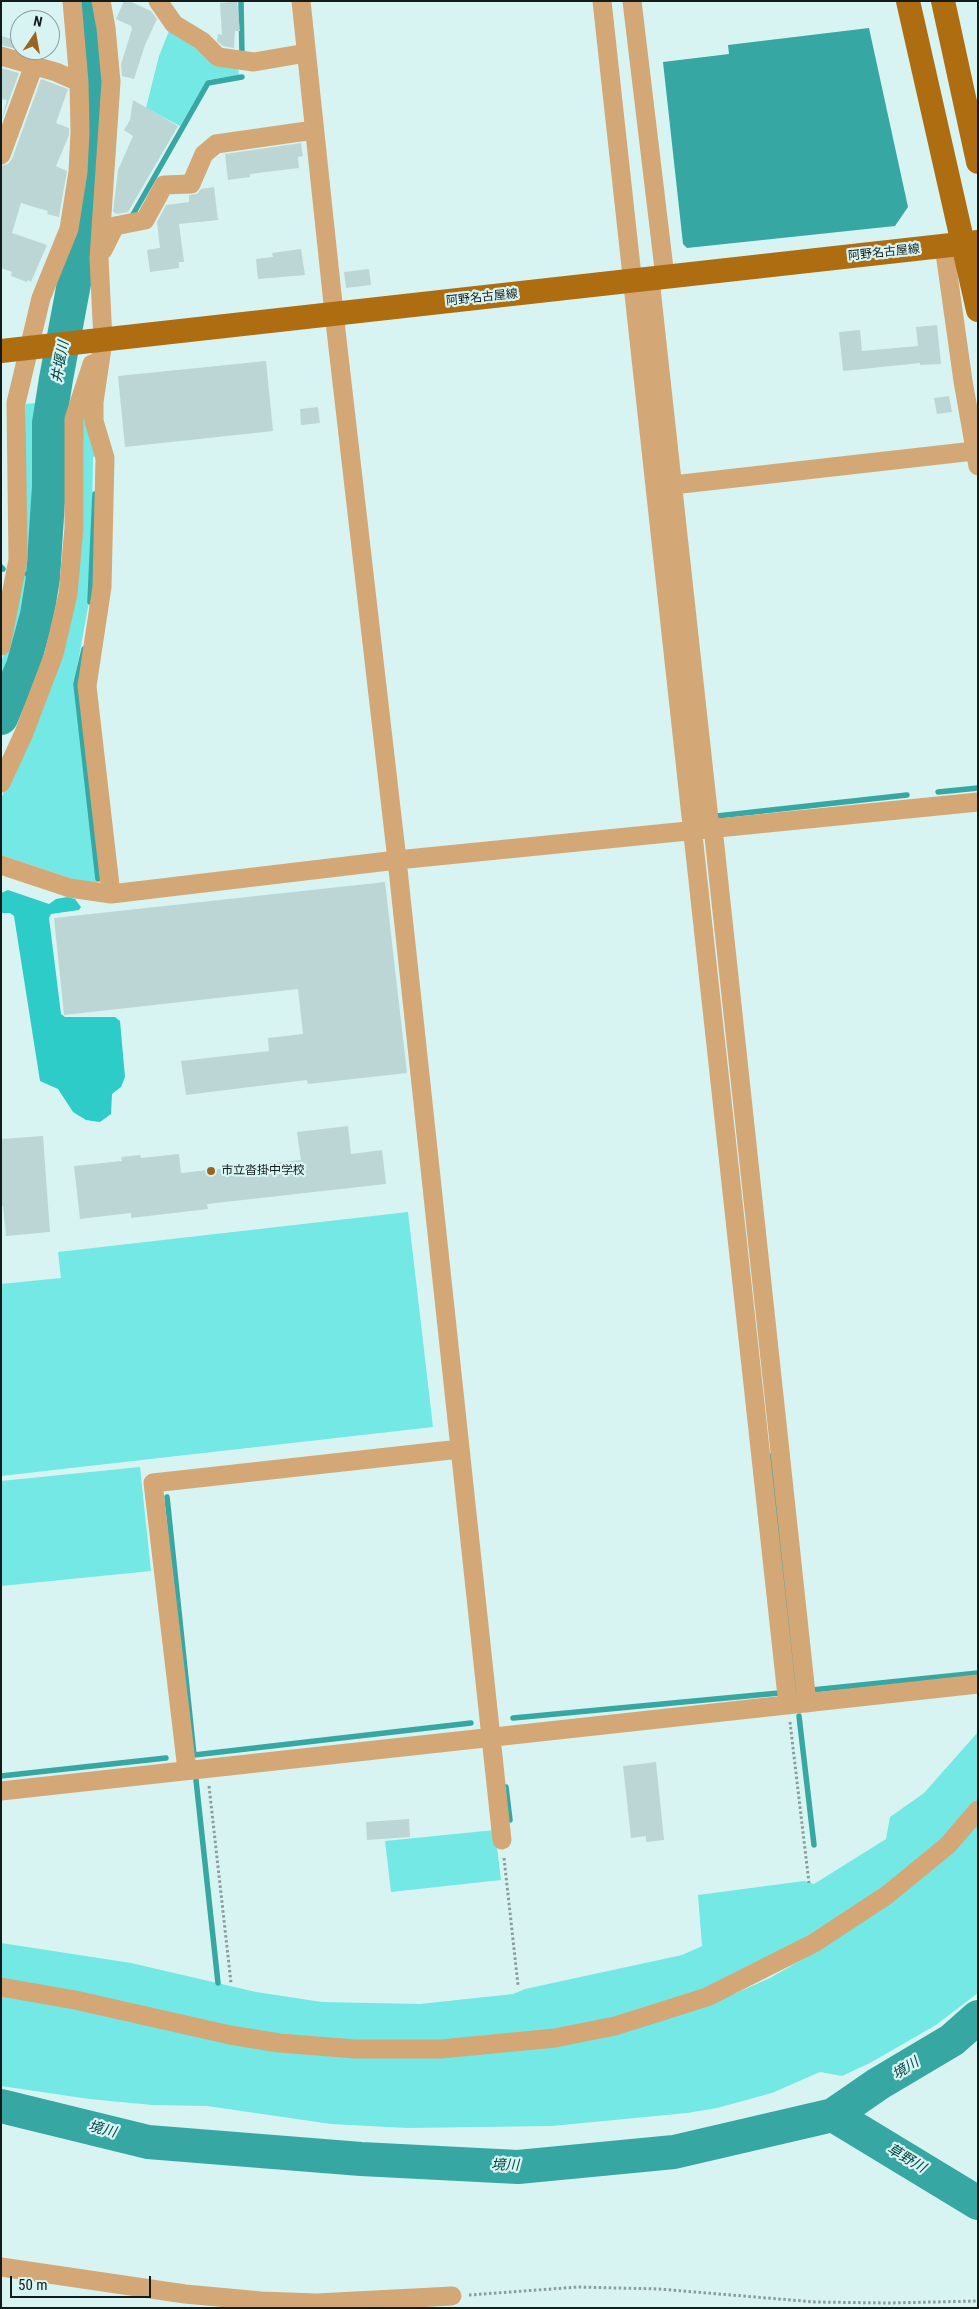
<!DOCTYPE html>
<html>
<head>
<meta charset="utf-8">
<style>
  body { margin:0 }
  #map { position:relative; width:979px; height:2309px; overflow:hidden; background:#d8f4f2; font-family:"Roboto Condensed",sans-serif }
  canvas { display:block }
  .frame { position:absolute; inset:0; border:2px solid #121c1b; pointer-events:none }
  .north { position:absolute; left:10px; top:10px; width:50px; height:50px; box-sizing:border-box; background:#d8f4f2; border:1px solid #899e9c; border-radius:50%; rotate:12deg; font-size:14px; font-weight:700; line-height:20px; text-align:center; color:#121c1b }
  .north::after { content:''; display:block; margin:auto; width:18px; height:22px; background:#9b651f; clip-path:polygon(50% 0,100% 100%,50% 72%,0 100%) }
  .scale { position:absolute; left:10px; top:2276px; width:141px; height:22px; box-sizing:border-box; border:2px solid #121c1b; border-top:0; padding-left:6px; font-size:15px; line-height:18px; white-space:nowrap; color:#121c1b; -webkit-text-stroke:4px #d8f4f2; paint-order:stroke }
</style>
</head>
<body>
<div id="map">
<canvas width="979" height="2309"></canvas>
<div class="frame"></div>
<div class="north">N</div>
<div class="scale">50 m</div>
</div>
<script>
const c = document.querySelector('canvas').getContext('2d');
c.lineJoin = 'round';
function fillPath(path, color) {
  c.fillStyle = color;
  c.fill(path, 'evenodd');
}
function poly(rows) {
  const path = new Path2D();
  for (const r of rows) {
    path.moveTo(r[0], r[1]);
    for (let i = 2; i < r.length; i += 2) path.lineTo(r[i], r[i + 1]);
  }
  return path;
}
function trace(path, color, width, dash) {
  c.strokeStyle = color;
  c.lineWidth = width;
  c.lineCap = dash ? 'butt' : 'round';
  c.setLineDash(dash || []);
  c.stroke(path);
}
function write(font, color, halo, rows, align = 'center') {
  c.font = font + ' "Roboto Condensed","Noto Sans JP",sans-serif';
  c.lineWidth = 4.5;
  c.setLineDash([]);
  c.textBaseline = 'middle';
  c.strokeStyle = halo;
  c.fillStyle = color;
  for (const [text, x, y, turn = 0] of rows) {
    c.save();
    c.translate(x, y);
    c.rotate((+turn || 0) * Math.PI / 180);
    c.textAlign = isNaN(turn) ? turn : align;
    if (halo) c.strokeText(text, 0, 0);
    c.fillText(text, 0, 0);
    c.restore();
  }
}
fillPath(poly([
  [171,26,219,65,238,67,239,75,207,80,180,126,146,108,159,56],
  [86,399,100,456,93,457,91,591,74,684,97,887,1,855,1,799,63,648,78,436],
  [45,402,39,573,28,571,27,577,38,579,33,616,22,651,1,704,1,661,6,650,24,556,26,404],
  [408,1212,433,1427,1,1476,1,1284,61,1278,58,1252],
  [140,1467,151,1571,1,1586,1,1481],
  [978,1732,978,1800,944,1838,887,1888,810,1938,724,1983,571,2030,440,2044,280,2038,1,1981,1,1943,131,1963,256,1992,322,2002,420,2004,513,1994,525,1989,682,1955,702,1946,698,1895,804,1881,814,1884,886,1839,890,1817,924,1793],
  [978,1820,978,1993,936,2025,870,2063,842,2076,820,2072,772,2093,717,2108,687,2113,552,2126,407,2128,331,2124,207,2106,152,2105,89,2099,1,2086,1,1992,185,2029,475,2054,729,1996,770,1978,829,1944],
  [495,1830,501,1880,391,1892,385,1841]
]), '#74e8e4');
fillPath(poly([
  [8,890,49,904,56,899,67,897,75,899,81,907,79,910,51,914,49,918,61,1014,65,1017,115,1017,120,1021,125,1077,121,1087,112,1094,111,1114,100,1122,86,1120,73,1112,58,1089,40,1081,14,916,10,913,1,913,1,893]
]), '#2dccc8');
fillPath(poly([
  [869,28,908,207,895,226,687,248,683,244,663,62,729,54,728,45]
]), '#36a7a3');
trace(poly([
  [241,1,242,56],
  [131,218,208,83,242,77],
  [1,567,3,569],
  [27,574,43,578],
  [90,602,95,494],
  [84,649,76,684,98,879],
  [938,792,978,788],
  [717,816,907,795],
  [770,1456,796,1692],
  [167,1497,194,1755,471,1723],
  [812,1690,978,1673],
  [799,1716,814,1845],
  [513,1718,779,1693],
  [1,1776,166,1758],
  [196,1780,218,1983],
  [506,1787,510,1820]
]), '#36a7a3', 5.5);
trace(poly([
  [1,718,23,666,37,615,43,578,49,486,49,423,56,379,91,193,95,70,86,1],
  [1,2106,148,2142,361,2159,518,2167,674,2152,833,2115,878,2084,952,2040,978,2017],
  [833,2115,978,2203]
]), '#36a7a3', 34);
fillPath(poly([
  [124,1,129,1,151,11,157,19,145,45,134,79,122,76,121,64,132,29,131,26,116,19],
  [237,1,240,31,235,31,234,48,223,46,217,41,218,34,222,35,220,3],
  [1,36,20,41,20,50,1,45],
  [1,68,19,73,1,122,7,100,1,99],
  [41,79,68,89,56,123,69,128,69,135,56,166,67,171,59,217,47,214,48,211,21,203,12,233,47,245,31,282,28,280,27,282,11,276,12,272,1,268,1,166,8,164,12,159],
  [133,100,178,126,128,212,117,214,113,212,118,170,133,136,124,130,130,120],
  [301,143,303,156,298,157,299,168,250,174,250,177,228,180,225,154],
  [214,187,218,220,179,224,184,262,179,262,179,268,150,272,147,250,160,248,157,222,166,205,189,202,189,195,197,194,201,189],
  [301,249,305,275,258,279,256,259,273,257,272,253],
  [369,269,371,285,346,288,344,272],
  [937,325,941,364,920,365,920,363,843,371,839,332,860,330,862,351,918,346,916,327],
  [266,361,273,431,125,447,118,376],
  [949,396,952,412,937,414,934,398],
  [318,407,320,423,301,425,300,409],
  [385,882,407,1073,308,1084,307,1080,186,1095,181,1061,269,1051,268,1038,303,1034,298,989,64,1015,54,918],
  [348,1126,351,1154,382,1150,386,1184,207,1204,208,1209,131,1218,131,1213,80,1219,74,1166,122,1161,121,1157,140,1155,141,1158,179,1154,181,1173,301,1160,297,1132],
  [43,1136,50,1232,6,1236,3,1206,1,1206,1,1139],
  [656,1762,664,1840,646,1842,646,1836,631,1838,623,1766],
  [409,1819,410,1837,367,1840,366,1822]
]), '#bcd6d5');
trace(poly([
  [790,1722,809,1883],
  [209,1786,231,1983],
  [504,1858,518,1985],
  [469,2295,578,2287,659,2289,815,2302,888,2303,978,2301]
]), '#899e9c', 3, [2.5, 2.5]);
trace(poly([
  [101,1,106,28,111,82,99,258,103,341,94,402,94,421,105,458,102,587,87,686,111,894],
  [158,1,174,24,202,41,218,57,254,62,306,53],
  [301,1,334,313,397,860,502,1840],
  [602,1,788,1705],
  [632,1,665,277],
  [1,56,56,72,79,82],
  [1,155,34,65],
  [944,246,963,381,978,466],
  [103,250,115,226,145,220,164,185,191,184,204,154,216,144,314,130],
  [650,279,709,819,714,837,807,1703],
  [673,485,974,451],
  [1,646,18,560,16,403,41,298,69,229,78,172,80,132,79,82,72,1],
  [1,783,24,733,54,654,68,594,74,528,74,419,92,364],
  [1,865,70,888,111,894,397,860,978,802],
  [187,1770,153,1483,460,1449],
  [1,1791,978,1684],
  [1,1987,75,2000,230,2035,279,2043,355,2049,441,2049,555,2038,615,2026,707,1997,814,1943,887,1895,948,1845,978,1810],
  [1,2267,185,2294,261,2301,317,2303,452,2296]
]), '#d4a777', 19);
trace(poly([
  [908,1,978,310],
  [943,1,978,162],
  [1,351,978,242]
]), '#ae6d11', 24);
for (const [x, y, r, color] of [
  [211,1171,5,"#9b651f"]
]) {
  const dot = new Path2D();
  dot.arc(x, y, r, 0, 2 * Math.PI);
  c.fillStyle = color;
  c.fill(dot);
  trace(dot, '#d8f4f2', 2);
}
write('12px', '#121c1b', '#d8f4f2', [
  ["阿野名古屋線",884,253,-6],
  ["阿野名古屋線",482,298,-6]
]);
write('12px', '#121c1b', '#d8f4f2', [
  ["市立沓掛中学校",221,1171]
], 'left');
write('italic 14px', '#004644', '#d8f4f2', [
  ["井堰川",61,362,-80],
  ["境川",906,2069,-32],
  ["境川",102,2130,14],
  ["草野川",906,2159,31],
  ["境川",505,2166,1]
]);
</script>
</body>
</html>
